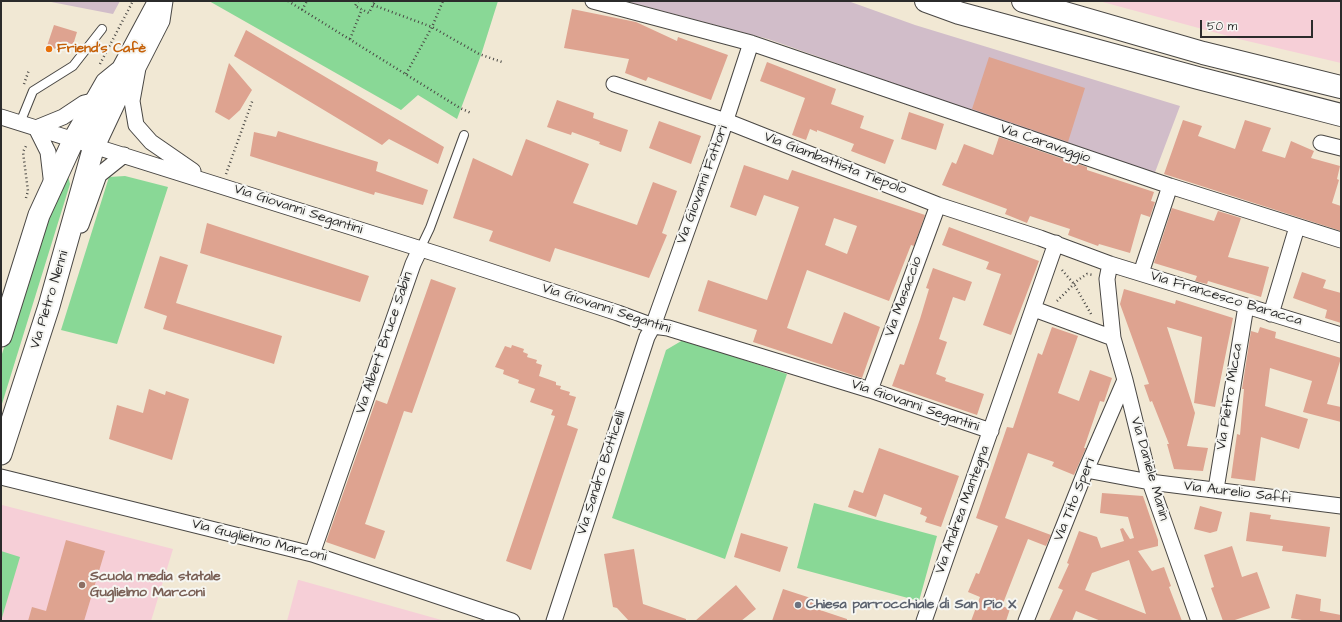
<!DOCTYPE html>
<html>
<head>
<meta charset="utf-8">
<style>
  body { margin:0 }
  #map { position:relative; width:1342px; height:622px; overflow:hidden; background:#f1e8d4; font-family:"Architects Daughter",sans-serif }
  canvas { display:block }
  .frame { position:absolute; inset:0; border:2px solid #2b2b2b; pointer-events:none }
  .scale { position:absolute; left:1200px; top:20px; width:113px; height:18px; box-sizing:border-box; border:2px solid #2b2b2b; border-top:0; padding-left:5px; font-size:12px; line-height:14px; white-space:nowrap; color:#2b2b2b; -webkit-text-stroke:3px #f6f6f2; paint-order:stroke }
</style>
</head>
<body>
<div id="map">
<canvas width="1342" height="622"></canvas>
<div class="frame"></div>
<div class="scale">50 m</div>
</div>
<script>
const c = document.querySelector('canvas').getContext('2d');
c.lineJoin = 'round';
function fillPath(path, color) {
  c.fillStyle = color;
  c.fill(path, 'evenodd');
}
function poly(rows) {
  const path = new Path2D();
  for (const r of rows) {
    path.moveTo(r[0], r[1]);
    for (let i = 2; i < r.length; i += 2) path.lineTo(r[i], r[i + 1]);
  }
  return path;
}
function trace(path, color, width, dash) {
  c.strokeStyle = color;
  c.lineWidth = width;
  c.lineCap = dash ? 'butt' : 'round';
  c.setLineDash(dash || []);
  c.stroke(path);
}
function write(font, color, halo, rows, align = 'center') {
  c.font = font + ' "Architects Daughter",sans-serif';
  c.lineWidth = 4;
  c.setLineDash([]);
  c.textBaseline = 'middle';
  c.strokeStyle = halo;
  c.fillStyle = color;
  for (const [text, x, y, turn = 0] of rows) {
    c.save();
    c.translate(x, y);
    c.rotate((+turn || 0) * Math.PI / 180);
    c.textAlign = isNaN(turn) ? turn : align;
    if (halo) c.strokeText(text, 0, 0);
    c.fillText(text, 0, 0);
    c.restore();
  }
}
fillPath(poly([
  [1099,1,1341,1,1341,63,1243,40],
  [2,505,173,549,151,621,1,621],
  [298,580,299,580,445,621,287,621]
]), '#f6cfd7');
fillPath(poly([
  [46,1,120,1,113,14],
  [625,1,848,1,915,25,1180,106,1154,175,768,39]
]), '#d1bdc9');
fillPath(poly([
  [209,1,498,1,481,55,457,119,418,95,401,110],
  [68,176,70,184,1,407,1,357,51,202],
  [125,176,168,187,117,344,61,330,109,177],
  [683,340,787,374,725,559,612,518,666,350],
  [814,503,937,536,919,601,797,568],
  [1,551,20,557,1,621]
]), '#89d896');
fillPath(poly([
  [572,9,636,22,677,41,678,37,728,55,711,100,648,77,646,81,625,73,629,59,564,48],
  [54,25,77,32,73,45,69,43,67,47,63,46,61,51,47,46],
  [246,30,444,147,438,164,389,139,382,145,234,56],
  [989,57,1085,88,1068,142,972,109],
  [767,62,836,89,831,104,864,116,860,128,894,140,885,164,851,151,854,144,817,130,817,132,810,129,806,140,792,135,805,98,760,81],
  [229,63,252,90,240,110,229,120,215,112],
  [557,100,594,113,593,118,628,130,621,152,599,144,600,142,572,132,571,135,547,127],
  [909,112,944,124,936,150,901,139],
  [1183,120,1202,126,1198,136,1235,149,1245,120,1271,128,1262,151,1285,158,1291,141,1314,151,1311,158,1340,166,1337,179,1339,180,1332,203,1341,206,1341,231,1164,174],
  [659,121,701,136,691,164,649,148],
  [278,131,378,162,376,171,428,190,423,205,375,192,374,195,250,156,254,132,276,137],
  [999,137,1087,167,1087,170,1154,192,1151,201,1155,202,1150,217,1141,214,1130,253,1099,244,1098,246,1068,235,1070,229,1030,216,1027,223,1005,214,1007,209,942,185,952,162,956,164,964,144,993,155],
  [526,139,589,164,573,203,637,225,653,182,677,191,662,233,667,235,649,278,555,248,550,262,489,241,493,231,453,218,473,158,512,176],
  [744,165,788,180,792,170,925,215,914,246,911,245,889,301,807,270,787,328,832,344,844,312,880,327,862,378,753,342,757,330,698,311,708,280,767,300,799,207,764,195,756,216,730,207],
  [834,218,857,226,847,254,825,245],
  [1172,208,1214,221,1218,211,1241,218,1228,257,1269,267,1261,297,1208,281,1207,284,1195,281,1197,276,1154,263],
  [207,223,369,276,360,302,200,253],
  [949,227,1039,261,1011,335,983,325,1001,274,986,269,989,262,942,245],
  [160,256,188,265,176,303,282,336,274,364,163,329,167,316,144,308],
  [933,268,972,282,965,301,953,297,939,339,947,342,936,374,946,378,945,381,984,394,977,415,892,386,900,364,904,365,920,319,929,289,926,288],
  [1302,272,1326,280,1323,288,1341,293,1341,323,1325,318,1327,310,1293,298],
  [431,279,456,288,412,413,404,411,365,524,385,531,375,559,326,542,376,400,387,404],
  [1124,289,1175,304,1176,300,1233,318,1215,407,1194,403,1202,337,1167,327,1195,413,1187,446,1208,448,1203,471,1174,469,1167,444,1169,444,1152,401,1150,402,1144,385,1149,384,1120,304],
  [1052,327,1078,336,1058,393,1079,401,1090,370,1112,378,1104,402,1100,401,1084,448,1086,448,1074,475,1052,466,1054,462,1028,453,1005,518,1051,535,1046,546,1028,539,1002,606,1010,609,1006,621,971,621,980,597,968,592,976,573,979,574,998,526,976,518,1007,427,1013,428,1038,353,1042,355],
  [1260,327,1276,332,1275,338,1341,358,1327,404,1341,407,1341,422,1303,412,1312,381,1270,368,1265,406,1308,419,1299,449,1261,437,1255,481,1231,478,1237,434,1240,435,1244,389,1242,389,1251,331,1258,333],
  [512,345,524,349,523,352,528,354,527,357,537,360,536,363,542,365,539,376,556,382,556,385,561,386,560,389,570,392,569,395,576,397,567,425,578,429,531,570,506,561,555,416,551,415,553,410,530,402,535,389,518,383,519,380,503,374,504,370,495,367,505,346,511,348],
  [149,389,165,395,166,391,189,399,172,460,109,439,117,405,143,413],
  [879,448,959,476,941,527,925,522,927,517,920,514,922,508,884,494,876,517,848,507,854,490,863,493],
  [1102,493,1143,496,1158,540,1158,546,1138,551,1152,571,1164,567,1171,586,1169,587,1182,621,1101,621,1076,611,1072,621,1049,621,1063,590,1058,588,1069,564,1067,563,1079,531,1097,537,1101,548,1124,541,1120,529,1123,528,1130,539,1134,538,1128,517,1100,513],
  [1129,560,1146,614,1085,590,1092,573],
  [1200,506,1222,512,1217,531,1210,533,1194,529],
  [1250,512,1271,515,1270,519,1330,527,1326,557,1282,551,1283,546,1246,541],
  [741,533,788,547,780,572,734,557],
  [66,540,105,551,84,621,28,621,32,607,46,611],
  [1232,546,1242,577,1257,572,1270,608,1232,621,1223,621,1211,588,1214,587,1204,555],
  [634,549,643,604,686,619,686,621,629,621,617,608,613,607,604,554],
  [736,585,756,609,741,621,695,621],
  [783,589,820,601,817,609,847,619,847,621,772,621],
  [1296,594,1321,599,1320,611,1341,615,1341,621,1307,621,1291,618]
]), '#dea390');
const lane = poly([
  [20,123,33,91,73,66,102,29],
  [420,249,430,228,464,135]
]);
const street = poly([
  [165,1,162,21,138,68,132,101,136,125,151,142,193,171],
  [593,1,751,43,1170,186,1341,240],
  [614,84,726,121,938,205,1040,238,1110,264,1341,335],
  [1,117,437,254,618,313,653,326,668,328,870,390,991,431],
  [36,128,63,117,84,103,97,100],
  [36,128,48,152,52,186],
  [1321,143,1341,148],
  [81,225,99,175,124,155],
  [1110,264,1107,279,1113,338,1125,380,1150,482,1199,621],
  [1141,273,1170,186],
  [1034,309,1113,338],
  [1271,314,1297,227],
  [870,390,938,205],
  [1086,470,1150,482,1341,506],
  [1,477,312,554,512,621],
  [1216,489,1246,306],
  [312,554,413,264,420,249],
  [554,621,647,337,653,326,719,141,751,43],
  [924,621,1056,243],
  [1026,621,1086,470,1125,380]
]);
const secondary = poly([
  [1,336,39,215,74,139,106,83,122,70],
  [1,454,49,306,94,146,118,95,122,70,159,1]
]);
const highway = poly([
  [926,1,959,13,1198,78,1341,115],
  [1023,1,1203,53,1341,87]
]);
trace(lane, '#494744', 10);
trace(street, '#494744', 17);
trace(secondary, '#494744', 23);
trace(highway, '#494744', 24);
trace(poly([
  [288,1,460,108,471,113],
  [358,1,355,6,369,13,375,1],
  [373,5,432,27,479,54,502,62],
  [302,10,307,1],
  [350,39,362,9],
  [100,64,133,1],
  [406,74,432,27,443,1],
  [24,84,29,70],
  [226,174,253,99],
  [26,198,28,191,23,152,27,144],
  [1062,270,1074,284,1091,314],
  [1057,301,1078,280,1087,274,1093,275]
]), '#494744', 2.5, [1, 3]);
trace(lane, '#fff', 8);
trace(street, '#fff', 15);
trace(secondary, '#fff', 21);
trace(highway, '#fff', 22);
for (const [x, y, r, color] of [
  [49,49,4,"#e8710a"],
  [82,585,4,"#8d6e63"],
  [798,605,4,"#6b7280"]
]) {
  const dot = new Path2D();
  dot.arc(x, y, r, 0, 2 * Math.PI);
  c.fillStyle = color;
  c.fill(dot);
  trace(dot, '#f6f6f2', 1.5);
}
write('bold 14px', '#c56008', '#f6f6f2', [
  ["Friend's Cafè",57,49]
], 'left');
write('14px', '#2b2b2b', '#f6f6f2', [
  ["Via Caravaggio",1045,144,19],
  ["Via Giambattista Tiepolo",835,164,21],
  ["Via Giovanni Fattori",703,185,-70],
  ["Via Giovanni Segantini",298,210,18],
  ["Via Masaccio",904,297,-70],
  ["Via Francesco Baracca",1226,299,17],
  ["Via Pietro Nenni",50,300,-73],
  ["Via Giovanni Segantini",606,309,18],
  ["Via Albert Bruce Sabin",385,343,-71],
  ["Via Pietro Micca",1230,397,-81],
  ["Via Giovanni Segantini",915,406,19],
  ["Via Daniele Manin",1149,469,74],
  ["Via Sandro Botticelli",602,473,-72],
  ["Via Aurelio Saffi",1237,493,7],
  ["Via Tito Speri",1075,500,-68],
  ["Via Andrea Mantegna",963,510,-70],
  ["Via Guglielmo Marconi",259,541,14]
]);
write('bold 14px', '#785e54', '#f6f6f2', [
  ["Scuola media statale",90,577],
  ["Guglielmo Marconi",90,593]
], 'left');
write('bold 14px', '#5b616d', '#f6f6f2', [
  ["Chiesa parrocchiale di San Pio X",806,605]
], 'left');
</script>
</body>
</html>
